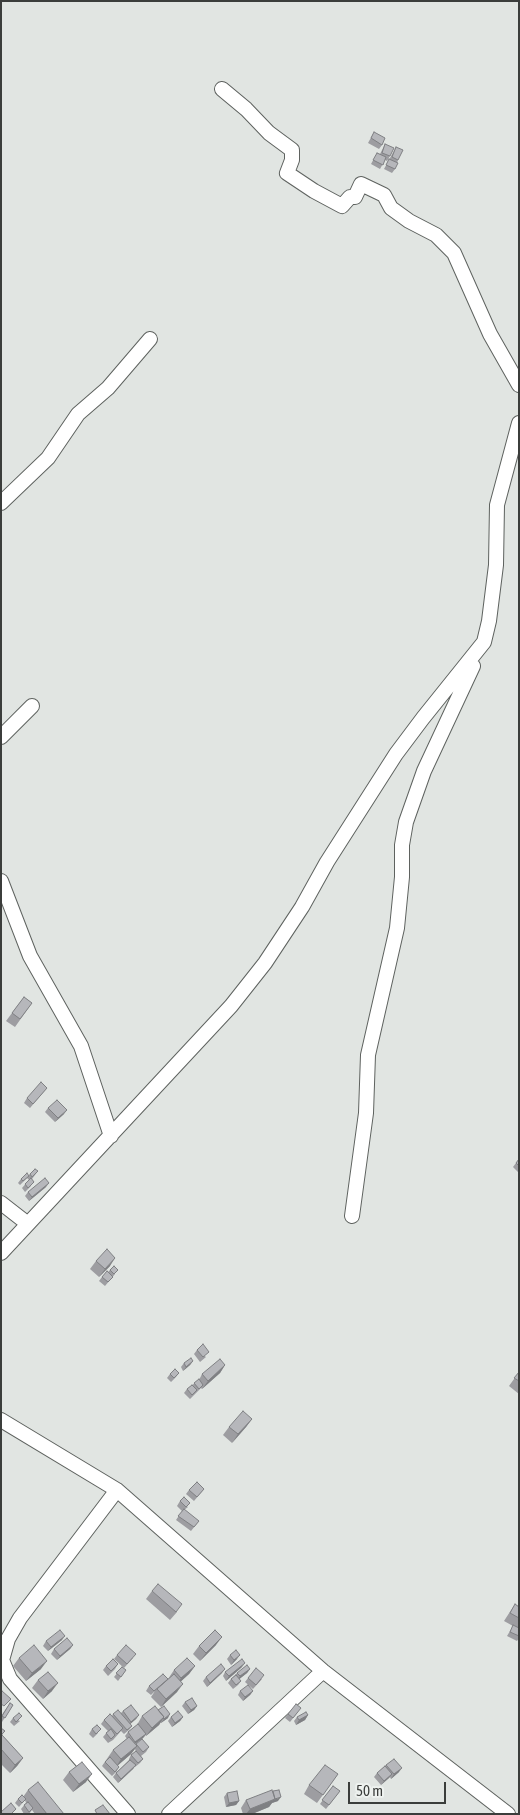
<!DOCTYPE html>
<html>
<head>
<meta charset="utf-8">
<style>
  body { margin:0 }
  #map { position:relative; width:520px; height:1815px; overflow:hidden; background:#e1e5e2; font-family:"Asap Condensed",sans-serif }
  canvas { display:block }
  .frame { position:absolute; inset:0; border:2px solid #3b3d3b; pointer-events:none }
  .scale { position:absolute; left:348px; top:1782px; width:98px; height:22px; box-sizing:border-box; border:2px solid #3b3d3b; border-top:0; padding-left:6px; font-size:15px; line-height:18px; white-space:nowrap; color:#3b3d3b; -webkit-text-stroke:4px #eef2ef; paint-order:stroke }
</style>
</head>
<body>
<div id="map">
<canvas width="520" height="1815"></canvas>
<div class="frame"></div>
<div class="scale">50 m</div>
</div>
<script>
const c = document.querySelector('canvas').getContext('2d');
c.lineJoin = 'round';
function poly(rows) {
  const path = new Path2D();
  for (const r of rows) {
    path.moveTo(r[0], r[1]);
    for (let i = 2; i < r.length; i += 2) path.lineTo(r[i], r[i + 1]);
  }
  return path;
}
function trace(path, color, width, dash) {
  c.strokeStyle = color;
  c.lineWidth = width;
  c.lineCap = dash ? 'butt' : 'round';
  c.setLineDash(dash || []);
  c.stroke(path);
}
function fillPath(path, color) {
  c.fillStyle = color;
  c.fill(path, 'evenodd');
}
const street = poly([
  [222,89,246,109,269,133,292,150,292,160,287,173,314,191,342,206,350,197,355,197,361,184,384,195,391,208,409,221,436,235,454,253,490,334,519,385],
  [1,503,48,458,78,414,108,388,150,339],
  [1,737,32,706],
  [1,881,30,956,81,1046,111,1136],
  [1,1203,28,1224],
  [352,1216,366,1113,368,1055,397,928,402,877,402,845,406,822,424,771,473,666],
  [1,1253,231,1006,265,963,302,907,327,862,396,754,423,718,484,642,489,621,496,565,497,505,519,423],
  [1,1420,117,1490,323,1671,508,1814],
  [117,1490,20,1618,8,1639,2,1660,10,1679,128,1814],
  [169,1814,323,1671]
]);
trace(street, '#5e625f', 16);
trace(street, '#fff', 14);
fillPath(poly([
  [374,132,382,145,379,149,368,143],
  [385,144,390,156,387,161,385,160,380,169,371,164,377,153,380,154],
  [396,147,398,160,395,169,392,173,384,169],
  [24,997,32,1003,15,1027,6,1021],
  [47,1088,30,1108,24,1103,27,1098],
  [48,1108,64,1114,55,1122,45,1112],
  [519,1159,519,1173,513,1167],
  [38,1171,32,1179,31,1186,25,1192,22,1188,29,1180,27,1178,20,1185,18,1183,21,1179,29,1175,30,1174],
  [46,1187,29,1201,25,1196,28,1192],
  [96,1261,110,1266,99,1277,90,1269],
  [110,1270,115,1274,105,1286,99,1281,102,1277,108,1272],
  [197,1350,206,1357,200,1362,194,1354],
  [193,1361,190,1365,183,1371,181,1367,184,1363],
  [225,1365,220,1373,202,1389,201,1388,190,1399,184,1393,187,1389,199,1380,202,1374],
  [519,1372,519,1394,509,1386],
  [179,1373,176,1377,171,1382,167,1378,170,1374],
  [252,1419,246,1427,232,1443,223,1435,229,1427],
  [204,1489,194,1501,186,1494,189,1490],
  [180,1501,188,1507,184,1510,199,1521,191,1531,176,1520,182,1511,177,1506],
  [152,1591,177,1612,170,1620,146,1599],
  [515,1604,519,1607,519,1638,517,1641,507,1636,513,1626,504,1621],
  [62,1640,48,1651,43,1646,46,1641],
  [73,1645,70,1649,57,1660,51,1654,54,1649],
  [216,1645,200,1661,193,1654,199,1646],
  [117,1655,133,1658,124,1668,114,1659],
  [230,1655,237,1659,231,1665,227,1659],
  [19,1658,41,1669,26,1681,13,1666],
  [118,1664,115,1669,108,1676,103,1670,106,1666],
  [195,1666,189,1674,181,1681,177,1692,161,1707,151,1697,155,1691,151,1695,146,1691,149,1686,168,1679,174,1670],
  [122,1667,126,1670,118,1681,114,1677],
  [242,1667,226,1681,223,1676,225,1672],
  [250,1669,247,1673,239,1679,241,1681,238,1685,233,1689,228,1683,231,1679,237,1673],
  [222,1673,207,1687,203,1681,206,1677],
  [248,1678,262,1679,253,1689,245,1682],
  [38,1680,52,1691,43,1699,32,1688],
  [240,1691,253,1691,250,1695,243,1701,238,1695],
  [185,1702,197,1706,194,1710,188,1714,182,1706],
  [10,1703,13,1705,2,1722,1,1716],
  [158,1710,168,1718,161,1723,161,1722,159,1725,146,1736,146,1735,143,1738,135,1744,136,1745,136,1744,149,1747,146,1752,141,1756,143,1759,140,1763,135,1767,135,1766,133,1769,118,1783,113,1777,116,1773,129,1760,129,1759,131,1755,136,1751,135,1749,131,1754,118,1765,117,1771,112,1776,102,1766,113,1750,127,1739,125,1736,128,1732,137,1725,142,1716],
  [123,1711,139,1715,136,1719,130,1724,132,1726,129,1730,124,1734,121,1731,113,1740,108,1743,103,1737,108,1731,101,1724,104,1720,112,1716,113,1714,121,1713],
  [298,1712,290,1722,285,1718,288,1714],
  [308,1715,305,1720,296,1725,294,1721,297,1717],
  [171,1717,183,1717,180,1721,172,1727,168,1721],
  [13,1718,20,1721,14,1726,10,1722],
  [1,1728,5,1731,2,1735,23,1758,17,1766,10,1773,1,1764],
  [92,1729,98,1733,93,1738,89,1734],
  [386,1765,399,1772,391,1779,390,1777,381,1785,374,1777,377,1773],
  [69,1772,86,1782,73,1792,63,1780],
  [338,1774,317,1803,304,1794,309,1785],
  [333,1786,340,1791,326,1809,320,1804],
  [28,1790,64,1814,35,1814,32,1810,29,1814,24,1814,21,1809,26,1803,25,1800,19,1807,15,1803,18,1799,23,1797],
  [273,1791,278,1801,272,1803,269,1807,252,1814,243,1814,241,1808,246,1800,272,1792],
  [227,1793,239,1801,236,1805,226,1807,224,1797]
]), '#9d9da1');
fillPath(poly([
  [67,1110,64,1114,55,1122,58,1118],
  [49,1183,46,1187,29,1201,32,1197],
  [115,1258,110,1266,99,1277,105,1269],
  [193,1361,190,1365,183,1371,186,1367],
  [225,1365,220,1373,202,1389,208,1381],
  [252,1419,246,1427,232,1443,238,1434],
  [65,1636,62,1640,48,1651,51,1647],
  [222,1637,216,1645,200,1661,206,1653],
  [73,1645,70,1649,57,1660,60,1656],
  [240,1655,237,1659,231,1665,234,1660],
  [47,1661,41,1669,26,1681,32,1673],
  [245,1663,242,1667,226,1681,229,1676],
  [195,1666,189,1674,176,1686,181,1678],
  [225,1669,222,1673,207,1687,210,1683],
  [250,1669,247,1673,237,1681,240,1676],
  [58,1683,52,1691,43,1699,48,1691],
  [183,1684,177,1692,161,1707,166,1699],
  [253,1691,250,1695,243,1701,245,1697],
  [197,1706,194,1710,188,1714,191,1710],
  [170,1714,168,1718,161,1723,164,1719],
  [139,1715,136,1719,128,1726,131,1722],
  [308,1715,305,1720,296,1725,299,1720],
  [164,1717,159,1725,146,1736,152,1728],
  [183,1717,180,1721,172,1727,175,1723],
  [146,1734,143,1738,132,1746,135,1742],
  [137,1746,131,1754,116,1767,121,1759],
  [23,1758,17,1766,10,1773,15,1765],
  [136,1765,133,1769,118,1783,121,1779],
  [402,1768,399,1772,391,1779,394,1774],
  [92,1774,86,1782,73,1792,79,1784],
  [392,1774,389,1778,381,1785,384,1781],
  [281,1797,278,1801,272,1803,269,1807,252,1814,246,1814,250,1809],
  [239,1801,236,1805,226,1807,229,1803]
]), '#7f8083');
const building = poly([
  [374,132,385,138,382,145,371,138,374,132],
  [385,144,394,148,390,156,382,153,385,144],
  [396,147,403,150,398,160,392,157,396,147],
  [377,153,386,157,383,165,373,160,377,153],
  [389,159,398,163,395,169,386,165,389,159],
  [24,997,32,1003,20,1019,12,1013,24,997],
  [41,1082,47,1088,33,1104,27,1098,41,1082],
  [57,1100,67,1110,58,1118,48,1108,57,1100],
  [519,1159,519,1166,516,1163,519,1159],
  [35,1169,38,1171,32,1177,30,1174,35,1169],
  [27,1173,29,1176,23,1181,21,1179,27,1173],
  [31,1178,34,1182,28,1188,25,1184,31,1178],
  [45,1178,49,1183,32,1197,28,1192,45,1178],
  [107,1249,115,1258,105,1269,96,1261,107,1249],
  [114,1266,118,1270,114,1274,110,1270,114,1266],
  [107,1271,113,1277,108,1282,102,1277,107,1271],
  [203,1344,209,1352,203,1357,197,1350,203,1344],
  [191,1358,193,1361,186,1367,184,1363,191,1358],
  [220,1359,225,1365,208,1381,202,1374,220,1359],
  [175,1369,179,1373,174,1378,170,1374,175,1369],
  [519,1372,519,1381,514,1378,519,1372],
  [199,1379,203,1385,199,1389,194,1383,199,1379],
  [192,1385,197,1390,192,1395,187,1389,192,1385],
  [243,1411,252,1419,238,1434,229,1427,243,1411],
  [197,1482,204,1489,197,1497,189,1490,197,1482],
  [184,1497,190,1503,186,1507,180,1501,184,1497],
  [184,1509,199,1521,194,1527,178,1516,184,1509],
  [158,1584,182,1604,176,1612,152,1591,158,1584],
  [515,1604,519,1607,519,1618,510,1613,515,1604],
  [513,1625,519,1628,519,1636,510,1632,513,1625],
  [60,1630,65,1636,51,1647,46,1641,60,1630],
  [215,1630,222,1637,206,1653,199,1646,215,1630],
  [67,1638,73,1645,60,1656,54,1649,67,1638],
  [34,1645,47,1661,32,1673,19,1658,34,1645],
  [126,1645,136,1654,127,1664,117,1655,126,1645],
  [236,1650,240,1655,234,1660,230,1655,236,1650],
  [187,1658,195,1666,181,1678,174,1670,187,1658],
  [113,1659,118,1664,111,1671,106,1666,113,1659],
  [242,1659,245,1663,229,1676,225,1672,242,1659],
  [221,1664,225,1669,210,1683,206,1677,221,1664],
  [247,1665,250,1669,240,1676,237,1673,247,1665],
  [122,1667,126,1670,121,1677,116,1673,122,1667],
  [256,1668,264,1675,256,1685,248,1678,256,1668],
  [48,1672,58,1683,48,1691,38,1680,48,1672],
  [163,1674,168,1679,154,1691,149,1686,163,1674],
  [174,1674,183,1684,166,1699,157,1689,174,1674],
  [236,1675,241,1681,236,1685,231,1679,236,1675],
  [248,1685,253,1691,245,1697,240,1691,248,1685],
  [2,1691,11,1699,4,1706,1,1704,1,1693,2,1691],
  [192,1698,197,1706,191,1710,185,1702,192,1698],
  [10,1703,13,1705,5,1718,2,1716,10,1703],
  [296,1704,301,1708,293,1718,288,1714,296,1704],
  [131,1705,139,1715,131,1722,123,1711,131,1705],
  [155,1706,164,1717,152,1728,142,1716,155,1706],
  [164,1706,170,1714,164,1719,163,1718,164,1717,158,1710,164,1706],
  [118,1710,132,1726,127,1730,113,1714,118,1710],
  [178,1711,183,1717,175,1723,171,1717,178,1711],
  [306,1712,308,1715,299,1720,297,1717,306,1712],
  [19,1713,22,1716,16,1722,13,1718,19,1713],
  [110,1714,123,1728,117,1734,104,1720,110,1714],
  [138,1724,146,1734,135,1742,128,1732,138,1724],
  [97,1725,101,1729,96,1734,92,1729,97,1725],
  [1,1728,5,1731,1,1735,1,1728],
  [111,1729,115,1735,111,1739,106,1733,111,1729],
  [2,1735,23,1758,15,1765,1,1749,1,1736,2,1735],
  [129,1737,137,1746,121,1759,113,1750,129,1737],
  [142,1739,149,1747,143,1752,136,1744,142,1739],
  [136,1751,143,1759,138,1763,131,1755,136,1751],
  [110,1757,119,1767,115,1772,105,1762,110,1757],
  [394,1759,402,1768,394,1774,386,1765,394,1759],
  [130,1760,136,1765,121,1779,116,1773,130,1760],
  [82,1762,92,1774,79,1784,69,1772,82,1762],
  [325,1765,338,1774,323,1795,309,1785,325,1765],
  [385,1766,392,1774,384,1781,377,1773,385,1766],
  [38,1782,64,1814,47,1814,28,1790,38,1782],
  [333,1786,340,1791,329,1805,322,1800,333,1786],
  [272,1790,275,1799,250,1809,246,1800,272,1790],
  [279,1790,281,1797,275,1799,273,1791,279,1790],
  [237,1791,239,1801,229,1803,227,1793,237,1791],
  [22,1795,26,1799,22,1803,18,1799,22,1795],
  [28,1802,33,1808,29,1812,24,1805,28,1802],
  [11,1803,16,1809,11,1814,1,1814,1,1812,11,1803],
  [103,1805,110,1814,97,1814,95,1810,103,1805]
]);
fillPath(building, '#b6b7bb');
trace(building, '#7f8083', 1);
</script>
</body>
</html>
